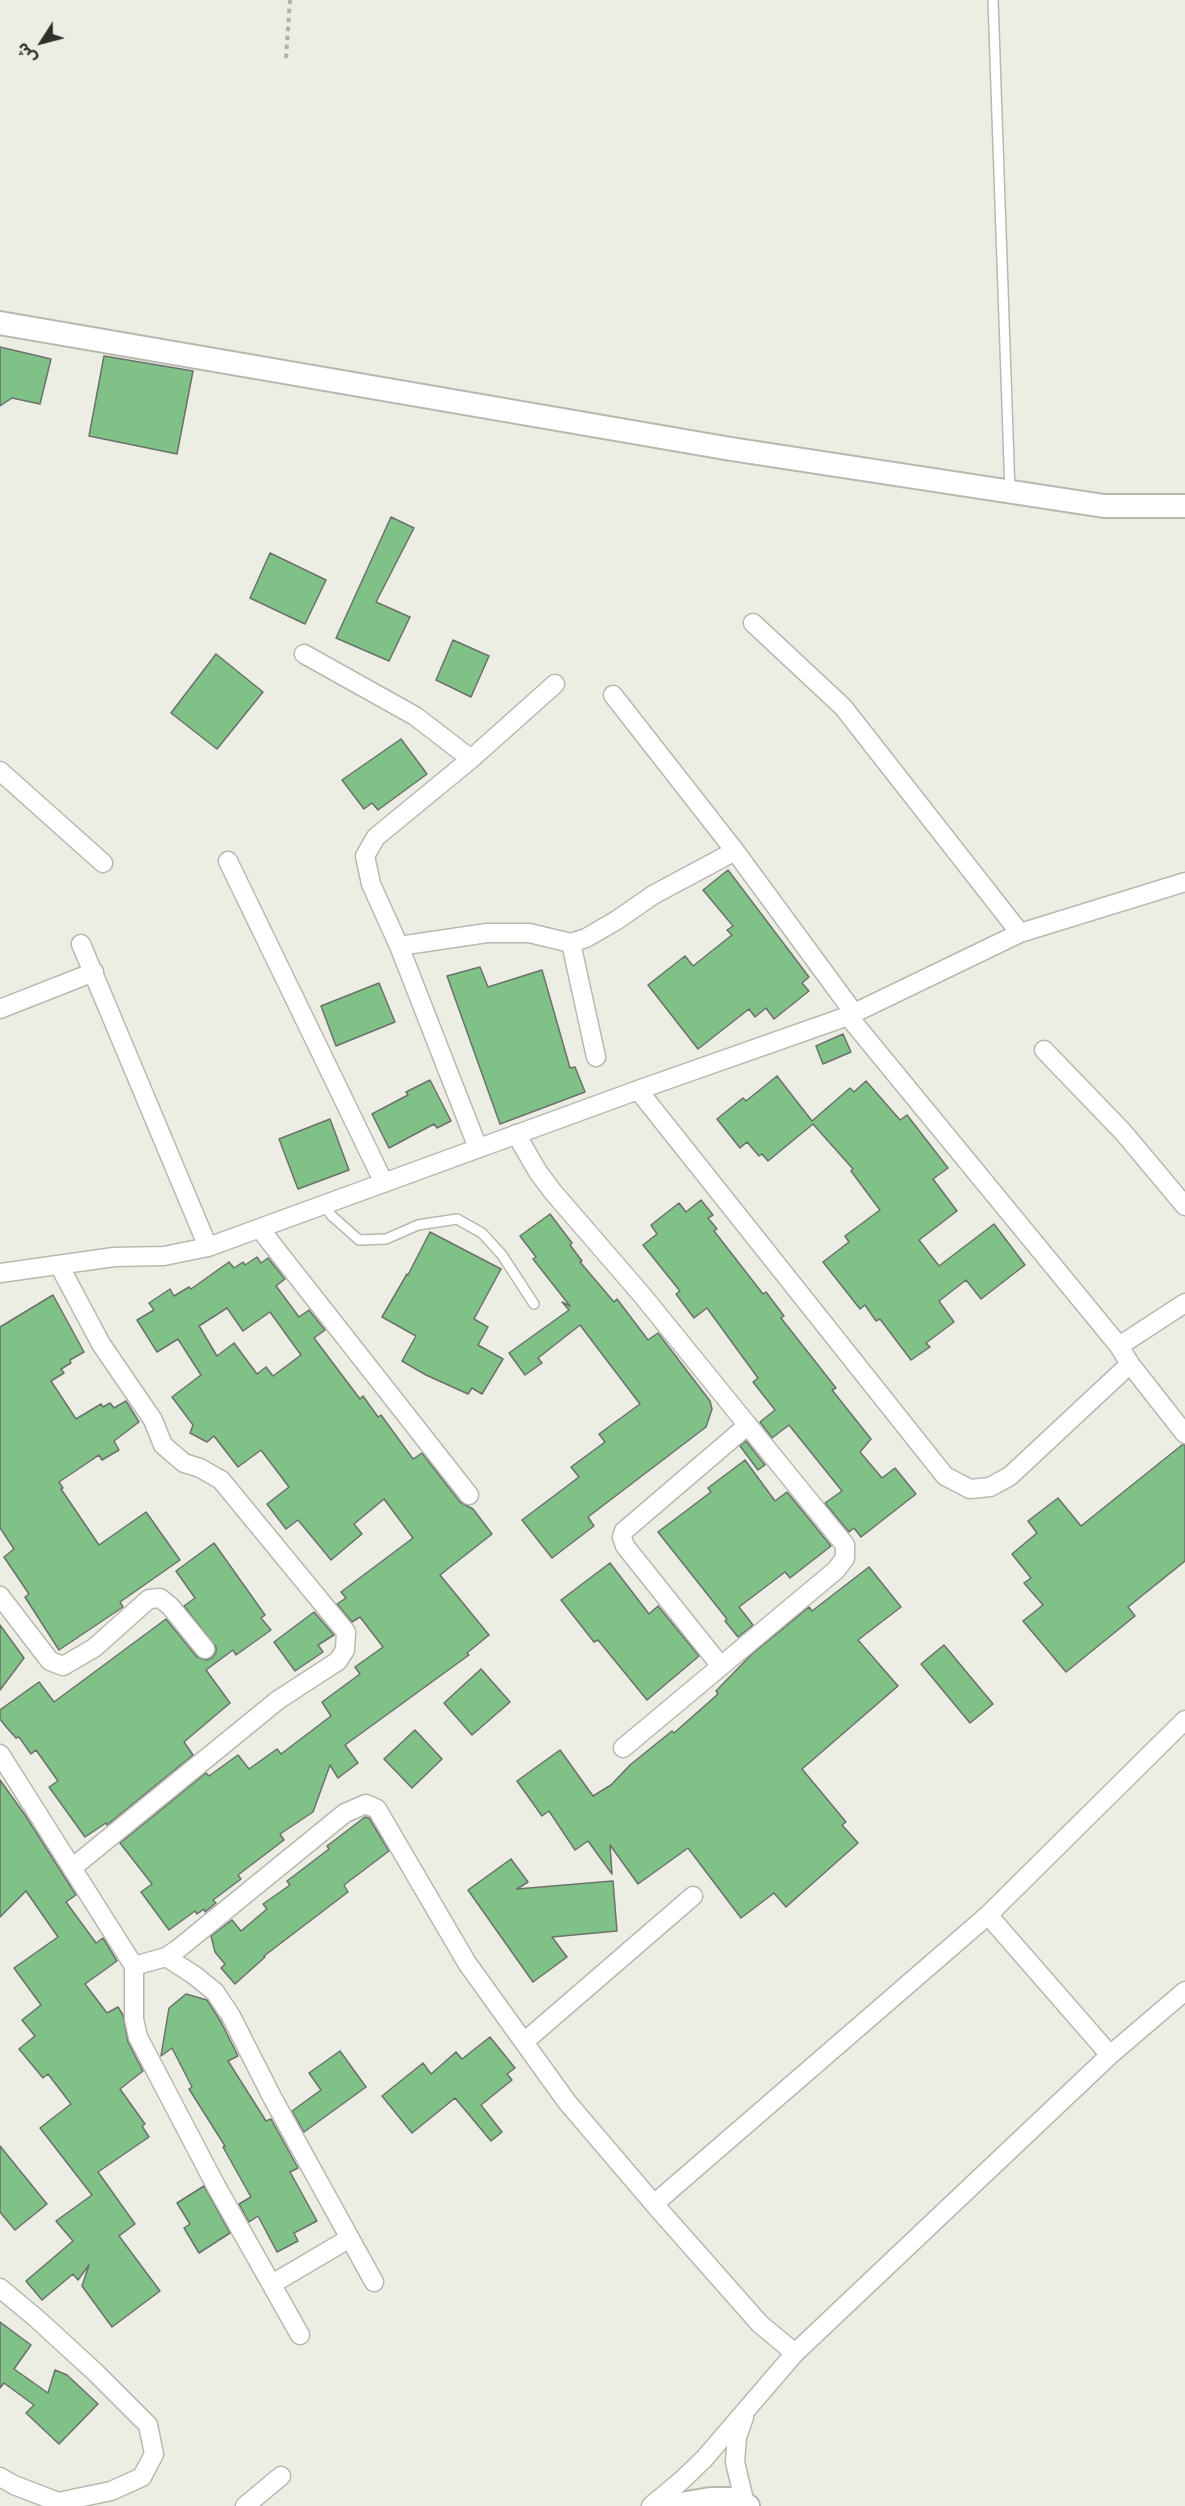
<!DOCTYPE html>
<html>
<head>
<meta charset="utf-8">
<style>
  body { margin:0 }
  #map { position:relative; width:1185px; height:2506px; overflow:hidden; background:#eceee4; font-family:Overpass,"Noto Sans Arabic",sans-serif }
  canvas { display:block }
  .north { position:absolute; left:12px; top:12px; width:60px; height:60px; -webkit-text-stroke:4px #eceee4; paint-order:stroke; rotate:234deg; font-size:16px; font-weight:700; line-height:24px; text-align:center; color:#2e2f2b }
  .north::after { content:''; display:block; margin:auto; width:21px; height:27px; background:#2e2f2b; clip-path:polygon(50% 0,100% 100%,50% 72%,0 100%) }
</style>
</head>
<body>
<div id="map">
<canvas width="1185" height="2506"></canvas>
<div class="north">ش</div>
</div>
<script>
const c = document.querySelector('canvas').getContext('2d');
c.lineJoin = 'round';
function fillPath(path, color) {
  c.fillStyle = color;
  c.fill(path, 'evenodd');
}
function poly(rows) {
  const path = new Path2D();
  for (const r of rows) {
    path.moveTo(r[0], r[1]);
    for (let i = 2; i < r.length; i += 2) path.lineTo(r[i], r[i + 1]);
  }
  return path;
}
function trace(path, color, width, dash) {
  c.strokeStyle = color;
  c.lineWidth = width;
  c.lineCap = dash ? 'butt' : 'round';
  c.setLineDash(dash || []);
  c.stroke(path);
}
const building = poly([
  [0,347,51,359,40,404,12,398,0,406,0,347],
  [104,356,193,371,177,454,89,436,104,356],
  [391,517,414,528,376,602,410,617,389,661,336,638,391,517],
  [270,553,326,580,305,624,250,598,270,553],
  [453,640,489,656,471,697,436,680,453,640],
  [216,654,263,692,217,749,171,713,216,654],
  [401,739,427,774,378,810,372,803,364,809,342,780,401,739],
  [728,870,809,977,802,983,809,991,774,1019,766,1008,755,1017,749,1009,698,1049,648,985,685,956,693,966,732,935,727,930,733,926,703,890,728,870],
  [480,967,488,987,542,970,570,1068,575,1067,585,1092,500,1124,447,976,480,967],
  [379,983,395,1022,336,1046,321,1006,379,983],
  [843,1034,851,1052,823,1064,816,1046,843,1034],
  [777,1076,812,1121,850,1088,854,1092,866,1081,900,1120,907,1115,948,1168,933,1179,957,1211,919,1240,939,1266,994,1224,1025,1265,981,1299,966,1280,939,1301,954,1322,926,1343,930,1347,911,1360,880,1319,876,1321,865,1305,860,1309,823,1262,849,1242,845,1236,880,1210,851,1171,853,1169,813,1124,768,1161,762,1154,759,1156,747,1142,740,1148,717,1119,743,1098,746,1101,777,1076],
  [430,1080,451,1121,437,1128,434,1124,389,1148,372,1114,408,1095,406,1092,430,1080],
  [330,1119,349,1170,298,1189,279,1139,330,1119],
  [701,1200,713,1215,708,1218,717,1229,714,1231,763,1294,766,1292,784,1316,781,1318,836,1388,832,1390,871,1439,860,1452,882,1478,895,1468,916,1494,861,1537,854,1528,849,1532,825,1503,842,1491,789,1425,772,1438,760,1422,775,1410,753,1382,758,1378,707,1308,694,1318,676,1294,680,1291,643,1245,657,1234,651,1225,679,1203,686,1212,701,1200],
  [550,1214,572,1243,570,1245,582,1261,580,1262,614,1302,617,1299,648,1340,658,1333,710,1401,712,1409,706,1427,588,1517,594,1526,552,1558,522,1520,579,1477,571,1467,605,1442,599,1434,640,1404,580,1325,538,1358,542,1363,525,1375,509,1353,569,1310,562,1302,570,1306,533,1259,536,1257,520,1236,550,1214],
  [430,1232,501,1269,474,1319,488,1327,478,1345,503,1359,482,1394,472,1388,468,1394,426,1375,402,1361,416,1336,382,1317,407,1274,408,1275,430,1232],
  [257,1257,261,1263,268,1258,285,1279,276,1286,299,1317,309,1310,325,1330,314,1338,360,1399,363,1396,378,1417,381,1415,413,1459,422,1453,460,1502,473,1509,492,1534,440,1575,489,1635,467,1653,469,1655,345,1745,358,1763,338,1778,330,1765,313,1812,280,1834,284,1840,238,1875,241,1879,213,1900,216,1903,205,1912,204,1909,197,1914,195,1911,169,1930,141,1892,152,1884,120,1843,206,1773,209,1776,238,1755,249,1769,277,1749,281,1754,331,1716,322,1702,360,1674,355,1667,383,1647,360,1617,352,1622,337,1604,346,1598,341,1592,413,1538,384,1499,354,1524,362,1534,331,1560,298,1520,286,1529,267,1504,289,1487,261,1450,238,1467,214,1436,207,1442,190,1433,193,1425,172,1397,201,1375,178,1339,157,1352,137,1320,154,1310,149,1303,170,1289,174,1296,189,1287,191,1289,229,1262,234,1268,243,1262,245,1265,257,1257],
  [227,1308,243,1331,270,1312,301,1355,273,1376,266,1367,257,1374,234,1343,217,1356,199,1326,227,1308],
  [53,1295,84,1352,70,1360,71,1363,61,1369,64,1373,51,1381,76,1419,101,1404,103,1407,110,1403,114,1408,126,1401,139,1422,114,1441,119,1450,102,1460,99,1455,59,1482,63,1488,61,1489,99,1545,146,1512,180,1560,120,1602,123,1607,59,1650,25,1597,29,1594,4,1557,14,1549,0,1528,0,1327,53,1295],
  [746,1441,765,1465,758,1470,740,1446,746,1441],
  [1182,1445,1185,1445,1185,1561,1128,1607,1135,1616,1066,1672,1023,1621,1043,1605,1024,1583,1031,1578,1012,1554,1037,1533,1028,1521,1058,1498,1081,1526,1182,1445],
  [745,1460,775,1501,787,1492,831,1546,790,1578,785,1572,739,1607,753,1625,738,1637,725,1621,727,1619,658,1532,711,1492,708,1488,745,1460],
  [214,1543,265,1615,261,1618,271,1630,236,1655,233,1650,206,1670,230,1703,184,1742,193,1755,107,1825,106,1823,85,1837,49,1787,58,1781,36,1750,31,1754,19,1737,16,1738,7,1728,0,1719,0,1710,39,1682,54,1702,166,1619,197,1657,206,1660,212,1658,216,1652,216,1647,184,1606,195,1598,176,1571,214,1543],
  [610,1563,649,1614,658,1606,699,1656,647,1700,598,1640,594,1642,561,1600,610,1563],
  [869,1567,901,1607,858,1640,898,1686,802,1769,846,1822,842,1825,858,1843,786,1907,774,1893,741,1918,688,1848,638,1884,610,1845,612,1874,588,1841,575,1850,549,1811,542,1816,517,1781,560,1750,593,1796,611,1785,630,1765,672,1731,674,1733,718,1694,716,1691,752,1654,809,1607,812,1611,869,1567],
  [314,1612,334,1635,318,1645,323,1652,295,1671,274,1642,314,1612],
  [0,1625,24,1658,0,1690,0,1625],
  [944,1645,993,1704,970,1723,921,1664,944,1645],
  [481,1669,510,1702,472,1735,444,1703,481,1669],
  [415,1730,442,1759,412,1788,384,1759,415,1730],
  [0,1780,25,1815,76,1895,66,1902,96,1943,103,1938,117,1961,85,1984,107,2013,118,2007,123,2015,128,2042,143,2071,120,2089,145,2124,142,2126,149,2137,98,2172,135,2224,119,2236,160,2291,112,2327,82,2286,89,2265,78,2280,73,2274,42,2300,26,2281,73,2241,56,2221,92,2195,40,2128,71,2104,48,2074,43,2078,19,2049,35,2036,22,2020,41,2005,14,1968,58,1937,26,1891,0,1917,0,1780],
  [365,1817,369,1818,389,1851,344,1885,348,1892,264,1956,265,1957,235,1984,221,1968,225,1964,215,1952,211,1936,232,1920,241,1931,267,1909,263,1904,290,1885,287,1881,329,1849,327,1846,365,1817],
  [511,1859,528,1882,517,1889,613,1881,617,1931,552,1937,567,1957,533,1982,468,1890,511,1859],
  [186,1994,207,2000,221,2022,238,2056,228,2061,266,2121,271,2119,298,2168,290,2172,317,2221,294,2233,298,2241,277,2252,258,2216,249,2222,239,2204,251,2197,223,2147,225,2146,189,2089,192,2087,172,2048,161,2056,169,2008,186,1994],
  [490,2037,515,2068,507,2074,512,2080,481,2105,502,2132,491,2141,455,2098,412,2133,382,2096,423,2063,431,2074,456,2052,462,2059,490,2037],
  [340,2051,366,2087,304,2132,292,2111,321,2090,309,2073,340,2051],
  [0,2146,47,2204,15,2230,0,2212,0,2146],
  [204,2186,230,2233,199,2253,184,2228,190,2224,177,2203,204,2186],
  [0,2322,31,2345,14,2369,48,2393,55,2370,67,2375,98,2404,59,2444,26,2413,34,2405,4,2383,0,2388,0,2322]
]);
fillPath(building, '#80c188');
trace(building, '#6b716b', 1.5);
const service = poly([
  [993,0,1010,492],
  [324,1205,332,1216,359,1240,386,1239,418,1225,457,1219,482,1233,502,1255,534,1304]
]);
const minor = poly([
  [753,623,843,707,1020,933],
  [304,654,415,716,471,759,376,837,365,856,371,884,399,946,478,1148],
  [613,695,735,851],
  [471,759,555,684],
  [0,771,103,863],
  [228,861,384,1183],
  [571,943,596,1057],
  [81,944,208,1247],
  [399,946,487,933,529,933,571,943,586,938,617,920,653,895,735,851,854,1013],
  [0,1009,94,972],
  [848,1016,1119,1346,1130,1364,1185,1434],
  [1044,1050,1123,1132,1185,1206],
  [638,1090,945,1476,970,1489,990,1487,1010,1476,1130,1364],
  [516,1134,538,1172,553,1192,642,1295,845,1545,845,1558,836,1570,623,1748],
  [260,1229,469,1495],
  [59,1265,101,1344,153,1420,163,1445,184,1463,200,1468,221,1480,346,1632,345,1650,338,1661,278,1700,72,1868],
  [0,1273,114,1257,164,1256,208,1247,638,1090,848,1016,1020,933,1185,882],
  [1119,1346,1185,1303],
  [0,1596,50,1661,63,1666,94,1648,149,1599,160,1598,170,1606,205,1649],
  [720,1665,625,1546,622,1537,624,1531,748,1425],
  [0,1754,134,1966,134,2019,138,2037,216,2186,300,2335],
  [166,1957,194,1975,215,1992,231,2016,272,2097,374,2282],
  [134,1966,166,1957,178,1949,345,1813,366,1804,377,1809,467,1963,567,2102,654,2204],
  [524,2042,693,1896],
  [1110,2055,988,1915,1185,1720],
  [272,2284,350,2238],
  [0,2288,36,2318,95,2372,148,2425,154,2454,142,2477,111,2491,58,2502,14,2485,0,2477],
  [795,2353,760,2324,654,2204,988,1915],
  [744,2417,737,2437,735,2462,745,2504],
  [245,2506,281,2476],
  [651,2506,681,2481,704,2459,795,2353,1110,2055,1185,1991]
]);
const tertiary = poly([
  [0,323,731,449,1104,506,1185,506],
  [669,2506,710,2499,731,2499,748,2506]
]);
trace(service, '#b7b9b0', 12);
trace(minor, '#b7b9b0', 21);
trace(tertiary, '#b7b9b0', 26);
trace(poly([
  [286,58,290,0]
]), '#b0b2aa', 4, [4.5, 4.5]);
trace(service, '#fff', 9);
trace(minor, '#fff', 18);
trace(tertiary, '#fff', 22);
</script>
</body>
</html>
